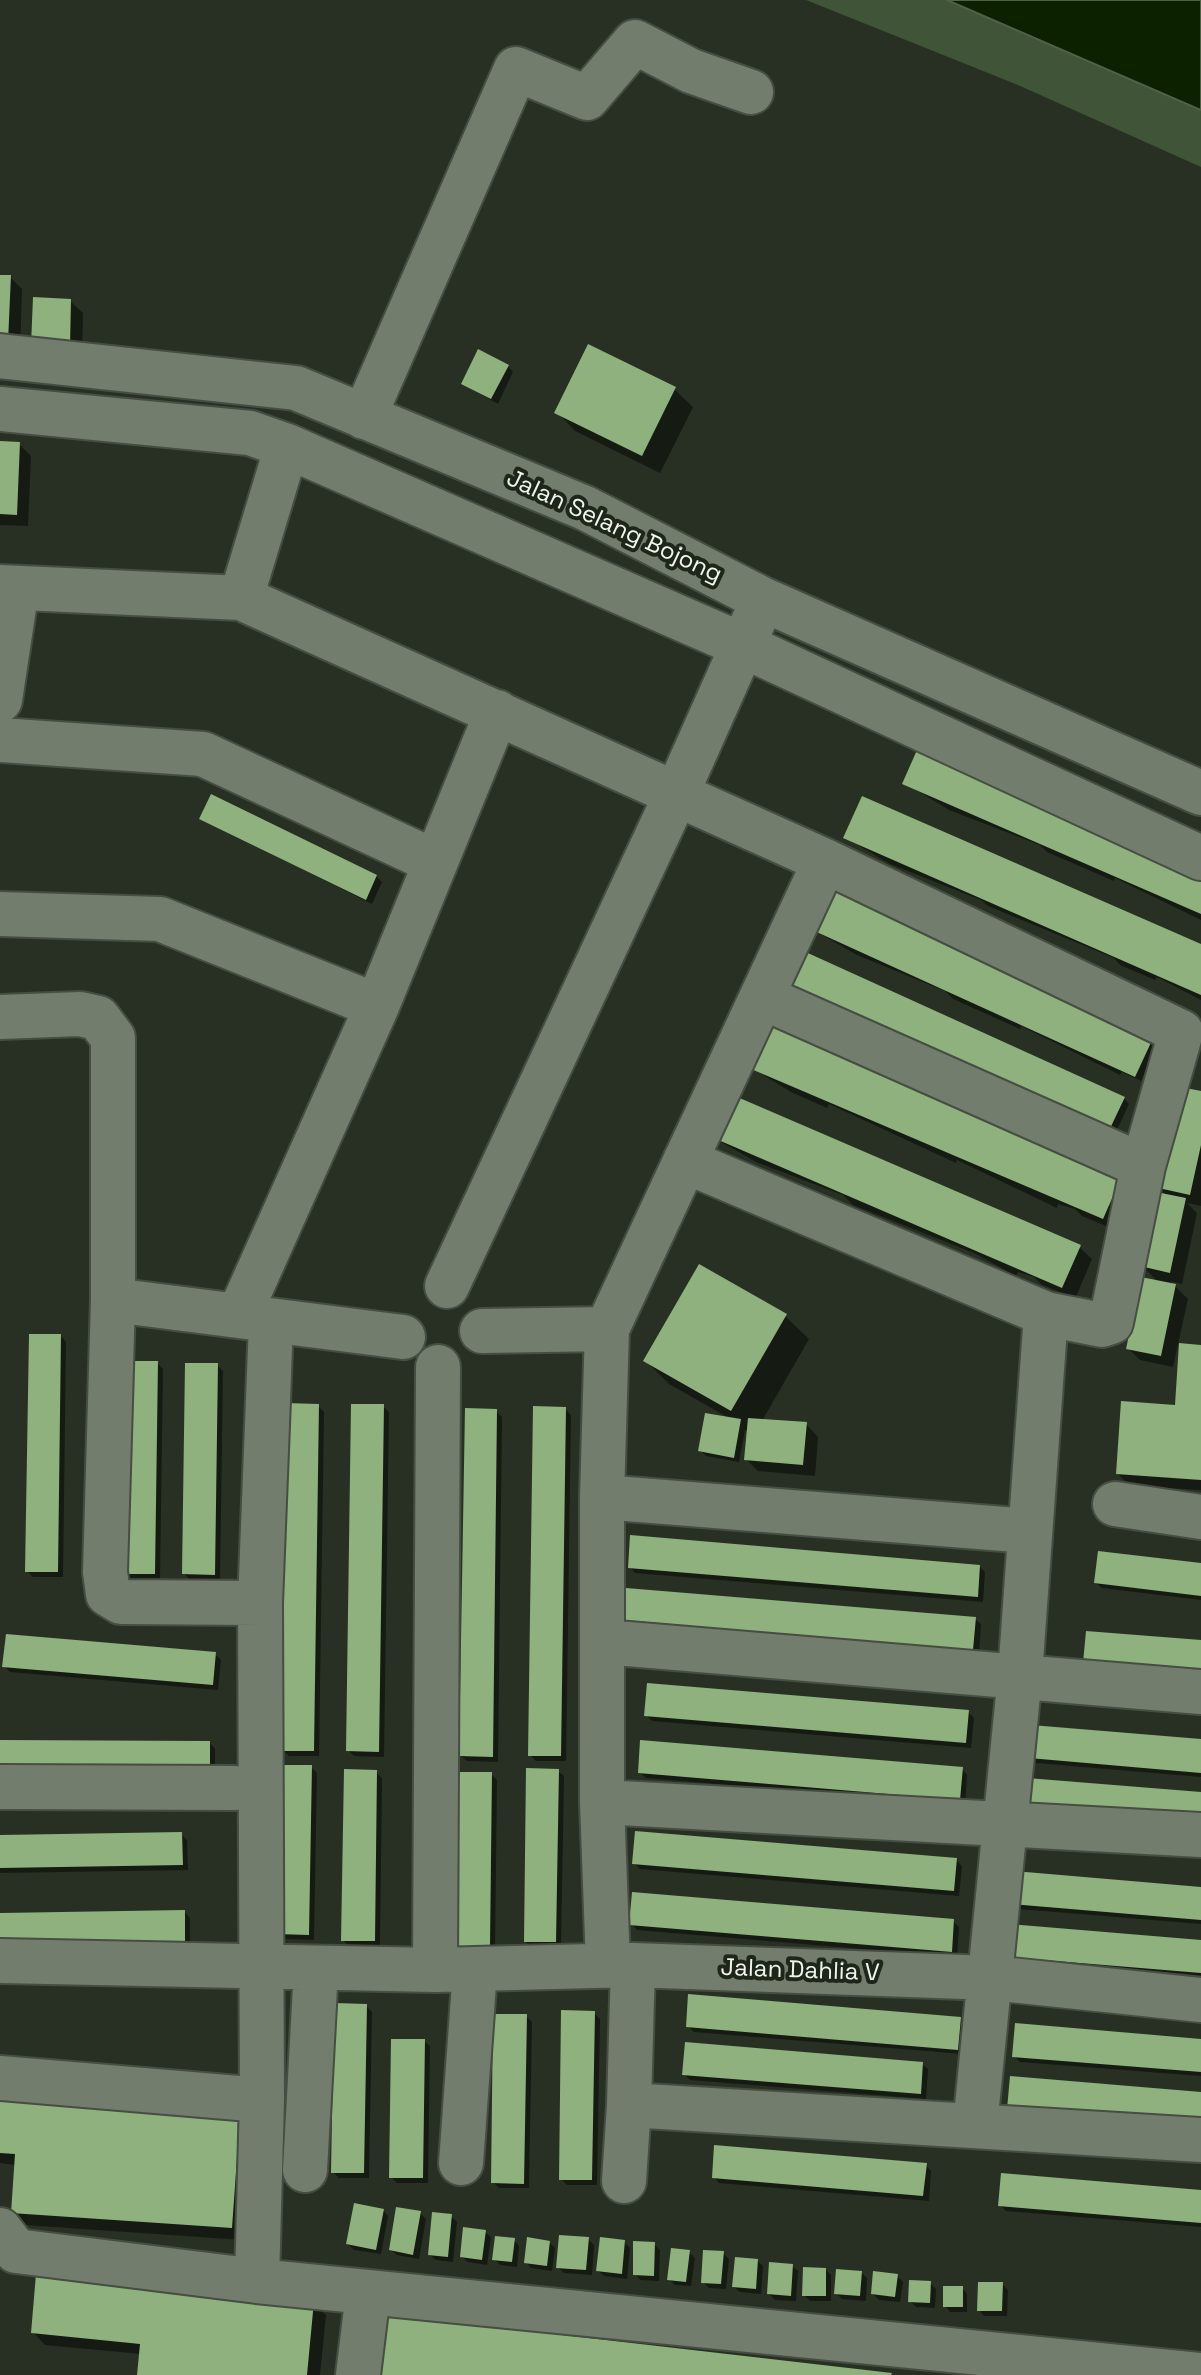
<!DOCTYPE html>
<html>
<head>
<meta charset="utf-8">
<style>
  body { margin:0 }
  canvas { display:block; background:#273023 }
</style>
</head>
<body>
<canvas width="1201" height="2375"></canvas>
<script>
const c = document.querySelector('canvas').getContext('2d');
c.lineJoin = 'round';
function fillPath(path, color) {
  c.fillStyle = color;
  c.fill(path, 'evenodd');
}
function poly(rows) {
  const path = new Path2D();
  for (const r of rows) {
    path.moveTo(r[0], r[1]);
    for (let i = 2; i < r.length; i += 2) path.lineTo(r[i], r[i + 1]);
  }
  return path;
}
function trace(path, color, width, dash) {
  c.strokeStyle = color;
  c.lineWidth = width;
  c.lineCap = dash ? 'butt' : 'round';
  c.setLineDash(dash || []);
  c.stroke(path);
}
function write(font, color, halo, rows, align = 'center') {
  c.font = font + ' "Space Grotesk",sans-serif';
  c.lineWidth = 8;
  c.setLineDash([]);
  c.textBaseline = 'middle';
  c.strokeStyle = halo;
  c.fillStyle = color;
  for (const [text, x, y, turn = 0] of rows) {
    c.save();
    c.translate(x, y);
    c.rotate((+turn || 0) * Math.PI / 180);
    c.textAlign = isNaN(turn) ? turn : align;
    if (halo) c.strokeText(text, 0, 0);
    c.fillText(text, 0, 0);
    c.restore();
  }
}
fillPath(poly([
  [806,0,953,0,1201,108,1201,167,1018,85]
]), '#405437');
const water = poly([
  [947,0,1201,0,1201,110,947,0]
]);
fillPath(water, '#0b2100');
trace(water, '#4f6147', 2);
fillPath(poly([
  [0,277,10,277,22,289,20,354,0,353],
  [70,301,83,313,82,359,46,358],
  [508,366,513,372,498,404,463,384],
  [674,389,693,407,660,473,575,431,557,412],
  [0,443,19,444,31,456,28,526,0,525],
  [905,783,1201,865,1201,920,1115,878,1114,881,1047,852,1040,845,949,810],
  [202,819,376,876,382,882,372,904],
  [846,838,1201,946,1201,1000,1157,977,1155,980,1120,965,1114,958,988,906,981,900,890,864],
  [812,929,1160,1042,1141,1081,1122,1072,1120,1075,1021,1026,1020,1029,953,999,945,991,857,955],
  [747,1065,1121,1178,1116,1230,1082,1216,1075,1209,1058,1204,1057,1208,957,1160,956,1163,829,1104,827,1108,791,1092],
  [1201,1093,1201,1206,1187,1203,1197,1213,1182,1284,1170,1281,1188,1299,1173,1367,1140,1360,1128,1348,1159,1283,1142,1265,1167,1196,1157,1186],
  [1124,1098,1129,1104,1111,1143,1091,1134],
  [711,1136,1079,1247,1092,1259,1075,1299,1041,1284,1034,1277,1018,1272,1016,1276,974,1253,853,1205,843,1195,756,1162],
  [785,1316,809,1339,762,1421,806,1424,818,1437,815,1476,758,1471,746,1459,748,1431,745,1430,739,1462,706,1456,700,1450,729,1418,669,1384,645,1360],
  [61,1336,66,1342,63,1577,33,1577,27,1571],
  [1201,1347,1201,1490,1130,1486,1118,1474,1177,1407],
  [157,1363,163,1369,160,1579,129,1579,123,1573],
  [217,1365,223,1371,220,1580,189,1579,184,1573],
  [318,1406,324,1412,319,1756,289,1756,283,1750],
  [383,1406,389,1412,384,1757,354,1756,348,1750],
  [565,1409,571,1415,566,1761,536,1761,530,1755],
  [496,1411,502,1417,498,1762,467,1761,461,1756],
  [1201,1565,1201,1600,1102,1588,1096,1583],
  [630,1567,980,1567,985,1572,983,1602,635,1573],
  [975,1619,981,1624,979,1655,631,1626,625,1620],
  [215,1654,221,1660,218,1690,10,1672,5,1667],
  [968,1712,974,1718,971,1748,652,1721,646,1715],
  [1201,1741,1201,1777,1036,1763,1031,1757],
  [0,1742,210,1743,215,1749,215,1779],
  [311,1767,317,1773,314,1940,284,1939,278,1933],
  [962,1769,967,1775,965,1805,646,1778,640,1772],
  [558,1771,564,1776,561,1947,531,1947,526,1942],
  [376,1772,382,1778,380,1946,349,1946,343,1940],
  [491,1774,497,1780,495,1951,464,1951,458,1945],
  [181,1834,187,1840,188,1870,0,1873,0,1837],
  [956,1860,962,1866,959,1896,640,1869,634,1863],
  [1201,1889,1201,1924,1019,1909,1013,1903],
  [185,1912,190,1918,190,1948,0,1915],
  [953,1921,959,1927,957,1957,637,1930,632,1924],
  [1201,1942,1201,1977,1015,1962,1009,1956],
  [366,2006,372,2012,369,2178,339,2178,333,2172],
  [594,2013,600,2019,597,2185,567,2185,561,2179],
  [526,2016,532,2022,529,2188,499,2188,493,2182],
  [960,2019,966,2025,963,2054,694,2032,688,2026],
  [424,2041,430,2046,428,2183,397,2183,391,2177],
  [1201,2041,1201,2076,1020,2062,1014,2056],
  [922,2064,928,2069,926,2099,690,2080,684,2074],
  [0,2101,239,2118,243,2240,25,2225,13,2212,16,2165,0,2163],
  [926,2165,931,2171,929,2201,719,2183,714,2177],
  [1201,2192,1201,2227,1006,2211,1000,2205],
  [383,2210,388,2216,381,2254,354,2250,348,2244],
  [420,2213,426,2219,419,2259,397,2255,391,2250],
  [451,2216,457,2222,453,2262,436,2260,430,2255],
  [485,2232,491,2237,487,2265,468,2262,462,2257],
  [588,2239,594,2245,592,2275,564,2273,558,2267],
  [514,2240,519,2246,517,2267,500,2265,494,2259],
  [549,2242,555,2248,552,2271,531,2268,526,2262],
  [624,2242,630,2248,627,2279,604,2276,598,2271],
  [654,2244,660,2250,659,2281,640,2280,635,2274],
  [689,2252,695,2258,691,2286,675,2285,669,2279],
  [723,2253,729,2259,726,2289,709,2288,703,2282],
  [758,2261,763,2266,761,2294,740,2292,734,2287],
  [792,2266,798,2271,796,2301,775,2300,769,2294],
  [826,2270,831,2275,831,2301,810,2301,804,2295],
  [862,2273,867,2278,866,2301,842,2299,836,2293],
  [897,2276,903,2282,900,2302,879,2300,873,2294],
  [930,2283,936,2289,935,2308,916,2307,910,2301],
  [1002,2284,1008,2290,1007,2316,984,2316,979,2310],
  [962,2288,967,2294,967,2312,950,2312,945,2306],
  [313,2303,326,2315,320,2375,139,2375,141,2354,45,2345,33,2332]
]), '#0007');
fillPath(poly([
  [0,275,11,275,8,342,0,342],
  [33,297,71,299,70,347,31,346],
  [588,344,676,387,642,456,554,413],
  [478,349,509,365,491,399,461,384],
  [0,441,20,442,17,515,0,514],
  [921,741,1201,863,1201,914,902,784],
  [211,794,377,875,366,900,199,819],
  [862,796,1201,944,1201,995,843,838],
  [829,886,1155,1034,1135,1077,810,929],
  [799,949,1125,1097,1105,1139,780,991],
  [764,1023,1063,1154,1122,1176,1103,1219,744,1066],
  [1176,1086,1201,1091,1201,1145,1190,1195,1154,1187],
  [728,1093,1081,1245,1062,1288,709,1136],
  [1156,1192,1186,1198,1170,1273,1140,1266],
  [699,1264,787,1314,731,1411,643,1361],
  [1141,1277,1176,1284,1161,1356,1126,1349],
  [29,1334,61,1334,58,1572,25,1572],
  [1179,1343,1201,1345,1201,1480,1116,1474,1121,1401,1175,1405],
  [124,1361,158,1361,155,1574,121,1574],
  [185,1363,218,1363,215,1575,182,1574],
  [285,1403,319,1404,314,1751,281,1751],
  [351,1404,384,1404,379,1752,346,1751],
  [533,1406,566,1407,561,1756,528,1756],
  [465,1408,497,1409,493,1757,459,1756],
  [705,1413,741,1419,734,1458,698,1451],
  [748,1418,807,1422,803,1465,744,1460],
  [630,1535,980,1565,978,1597,628,1568],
  [1098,1551,1201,1563,1201,1596,1094,1583],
  [626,1588,976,1617,973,1650,623,1620],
  [1086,1631,1201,1640,1201,1673,1083,1663],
  [6,1634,216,1652,213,1685,2,1667],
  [647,1683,969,1710,966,1743,644,1716],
  [1031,1725,1201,1739,1201,1773,1029,1758],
  [0,1740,210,1741,210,1774,0,1773],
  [640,1740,963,1767,960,1800,638,1773],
  [278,1765,312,1765,309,1935,276,1934],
  [526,1768,559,1769,556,1942,524,1942],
  [344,1769,377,1770,375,1941,341,1941],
  [459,1772,492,1772,490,1946,456,1946],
  [1027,1778,1201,1792,1201,1825,1023,1810],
  [635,1831,957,1858,954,1891,632,1864],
  [182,1832,183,1865,0,1868,0,1835],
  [1014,1871,1201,1887,1201,1920,1011,1904],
  [632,1892,954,1919,952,1952,629,1925],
  [185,1910,185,1943,0,1946,0,1913],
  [1009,1924,1201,1940,1201,1973,1007,1957],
  [688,1994,961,2017,958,2050,686,2027],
  [334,2003,367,2004,364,2173,331,2173],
  [561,2010,595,2011,592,2180,559,2180],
  [493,2014,527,2014,524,2184,491,2183],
  [1015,2023,1201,2039,1201,2072,1012,2057],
  [391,2039,425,2039,423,2178,389,2178],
  [685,2042,923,2062,921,2094,682,2075],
  [1010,2076,1201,2092,1201,2125,1007,2109],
  [0,2099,240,2116,232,2228,11,2213,15,2154,0,2153],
  [714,2145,927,2163,923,2196,712,2178],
  [1001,2173,1201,2190,1201,2223,998,2206],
  [354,2203,384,2209,376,2250,346,2244],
  [396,2207,421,2211,413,2255,389,2250],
  [432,2212,452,2214,448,2257,428,2255],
  [463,2227,486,2230,482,2260,460,2257],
  [559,2235,589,2237,586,2270,556,2268],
  [495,2236,515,2238,512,2262,492,2260],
  [527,2237,550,2241,547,2266,524,2263],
  [600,2237,625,2240,622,2274,596,2271],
  [633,2241,655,2242,654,2276,633,2275],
  [671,2248,690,2250,686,2282,667,2280],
  [703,2250,724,2251,721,2284,701,2283],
  [735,2257,758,2259,756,2289,732,2287],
  [769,2262,793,2264,791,2296,767,2294],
  [803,2267,826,2268,826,2296,802,2296],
  [836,2269,862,2271,860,2296,834,2294],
  [873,2271,898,2274,895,2297,871,2294],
  [36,2274,314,2301,307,2375,137,2375,140,2344,31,2333],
  [909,2280,931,2281,930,2303,908,2302],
  [978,2282,1003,2282,1002,2311,977,2311],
  [943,2286,963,2286,963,2307,943,2307],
  [380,2314,892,2373,891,2375,373,2375]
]), '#8eb17d');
const minor = poly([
  [0,356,296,388,585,508,762,599,1201,793],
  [0,409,250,433,287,446,744,646,1201,858],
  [364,417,516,69,587,98,635,42,691,71,751,92],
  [0,587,241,598,825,861,1181,1032,1143,1166,1111,1322,1102,1325,1046,1314,685,1161],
  [241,598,287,446],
  [0,700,17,588],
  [0,740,203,754,433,861],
  [0,914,160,919,377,1006],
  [762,997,1143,1166],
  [0,1017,80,1014,98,1018,113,1038,113,1300,105,1572,108,1594,121,1602,260,1603],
  [447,1286,676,795,754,620],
  [113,1300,403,1337],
  [239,1315,377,1006,497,712],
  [271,1323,260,1603,262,2100,257,2281,1201,2375],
  [607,1329,602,1497,602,1802,608,1965],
  [482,1331,607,1329,825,861],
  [602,1497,1029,1531],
  [1115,1504,1201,1517],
  [604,1642,1201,1692],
  [0,1787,235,1788],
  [602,1802,1201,1835],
  [0,1961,435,1970,633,1965,992,1978,1201,2000],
  [633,1965,629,2105,1201,2140],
  [435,1970,438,1367],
  [0,2078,262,2100],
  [975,2126,1020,1675,1046,1314],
  [461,2163,475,1970],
  [305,2170,316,1968],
  [624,2181,629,2105],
  [0,2230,16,2251,257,2281],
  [358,2375,368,2293]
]);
trace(minor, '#464d42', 48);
trace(minor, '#727d6d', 44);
write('24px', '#eff5ec', '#1d2619', [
  ["Jalan Selang Bojong",614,527,25],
  ["Jalan Dahlia V",800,1971,2]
]);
</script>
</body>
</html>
